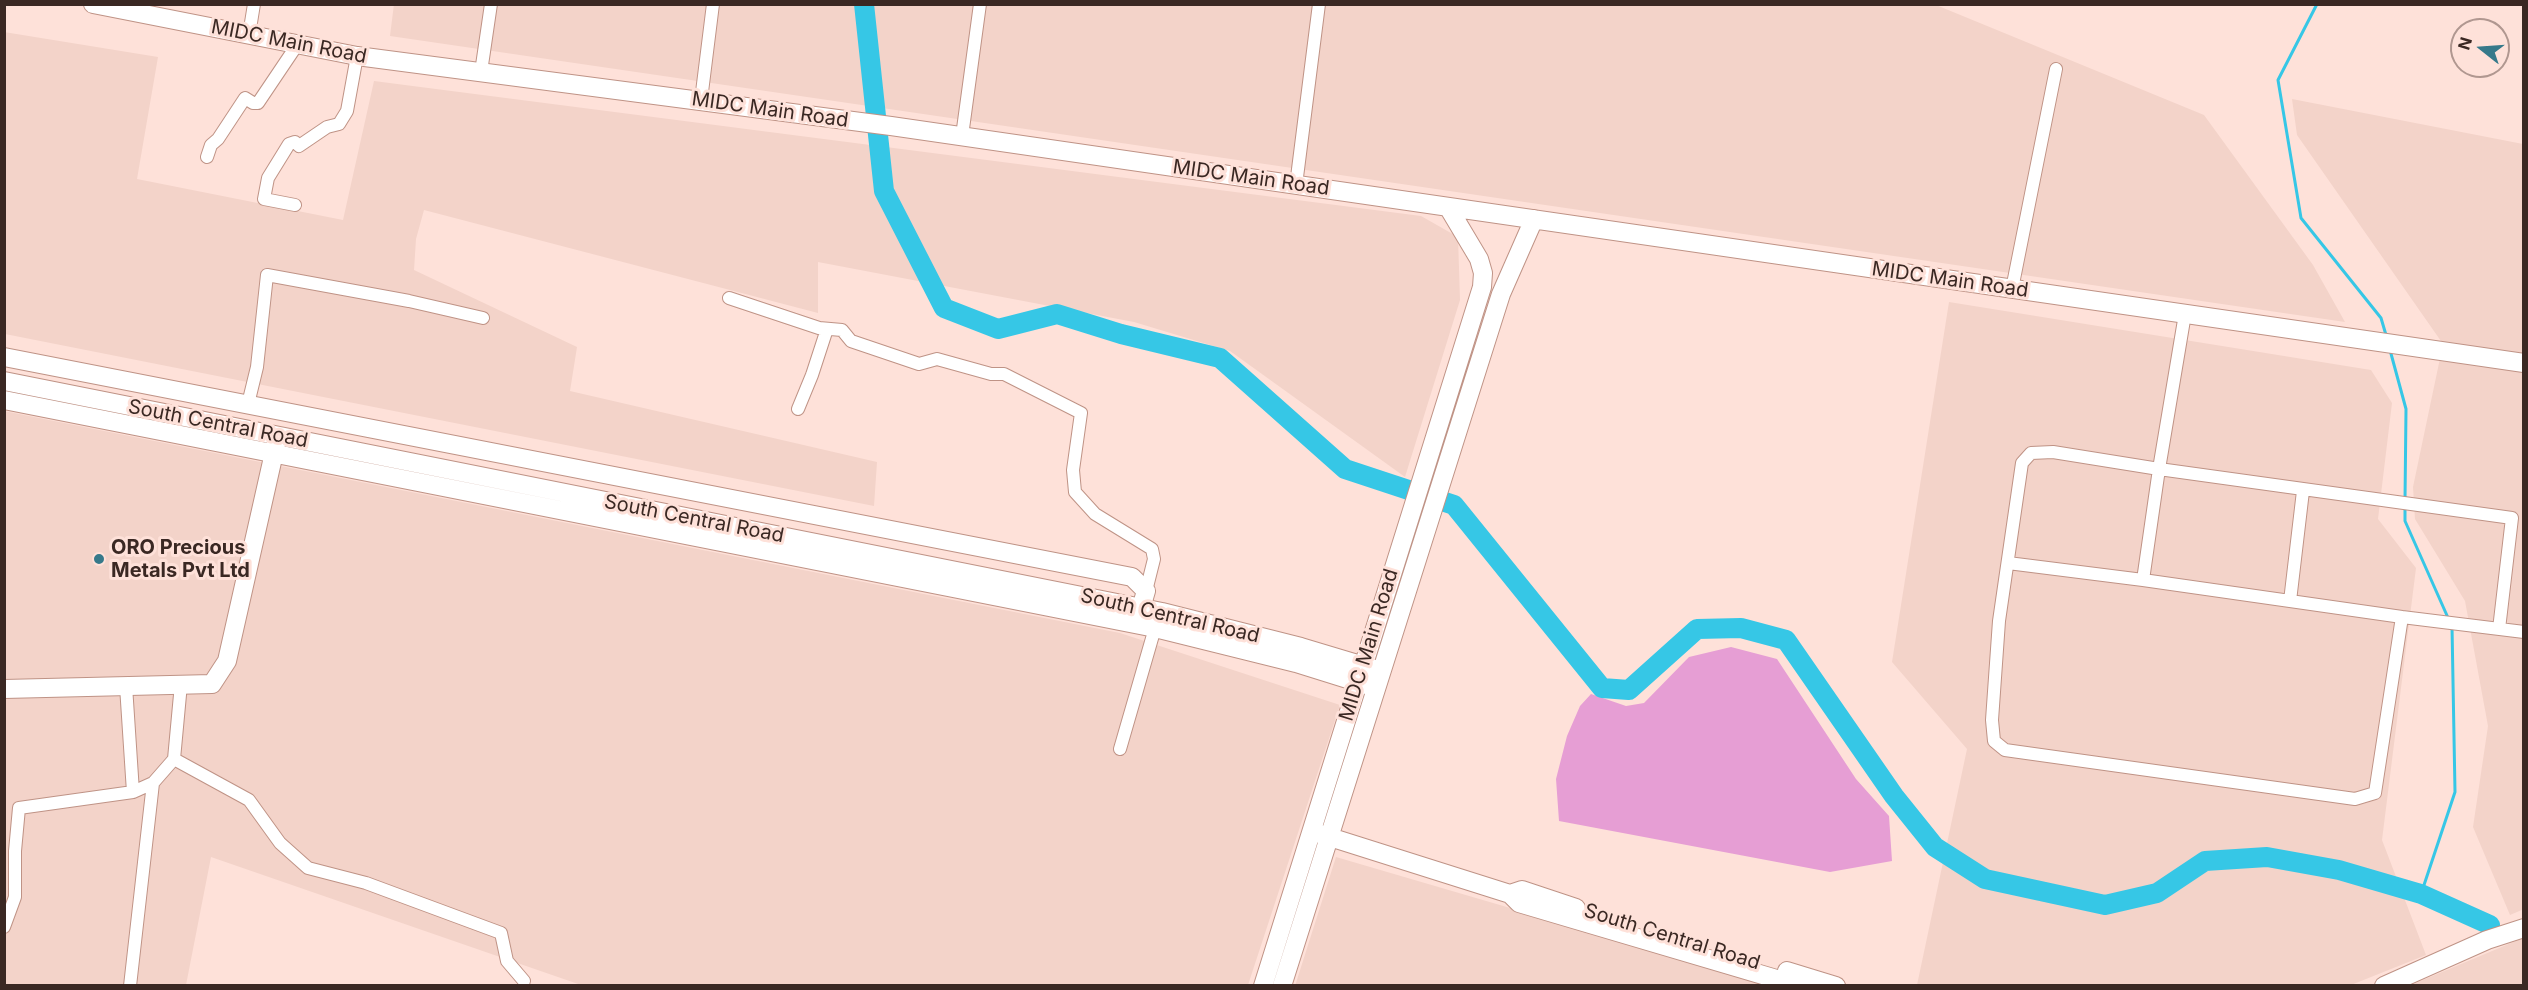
<!DOCTYPE html>
<html>
<head>
<meta charset="utf-8">
<style>
  body { margin:0 }
  #map { position:relative; width:2528px; height:990px; overflow:hidden; background:#fee1d9; font-family:Inter,sans-serif }
  canvas { display:block }
  .frame { position:absolute; inset:0; border:6px solid #3a2823; pointer-events:none }
  .north { position:absolute; left:2450px; top:18px; width:60px; height:60px; box-sizing:border-box; background:#fee1d9; border:2px solid #b09790; border-radius:50%; rotate:287deg; font-size:16px; font-weight:700; line-height:24px; text-align:center; color:#3a2823 }
  .north::after { content:''; display:block; margin:auto; width:21px; height:27px; background:#36798a; clip-path:polygon(50% 0,100% 100%,50% 72%,0 100%) }
</style>
</head>
<body>
<div id="map">
<canvas width="2528" height="990"></canvas>
<div class="frame"></div>
<div class="north">N</div>
</div>
<script>
const c = document.querySelector('canvas').getContext('2d');
c.lineJoin = 'round';
function fillPath(path, color) {
  c.fillStyle = color;
  c.fill(path, 'evenodd');
}
function poly(rows) {
  const path = new Path2D();
  for (const r of rows) {
    path.moveTo(r[0], r[1]);
    for (let i = 2; i < r.length; i += 2) path.lineTo(r[i], r[i + 1]);
  }
  return path;
}
function trace(path, color, width, dash) {
  c.strokeStyle = color;
  c.lineWidth = width;
  c.lineCap = dash ? 'butt' : 'round';
  c.setLineDash(dash || []);
  c.stroke(path);
}
function write(font, color, halo, rows, align = 'center') {
  c.font = font + ' Inter,sans-serif';
  c.lineWidth = 6;
  c.setLineDash([]);
  c.textBaseline = 'middle';
  c.strokeStyle = halo;
  c.fillStyle = color;
  for (const [text, x, y, turn = 0] of rows) {
    c.save();
    c.translate(x, y);
    c.rotate((+turn || 0) * Math.PI / 180);
    c.textAlign = isNaN(turn) ? turn : align;
    if (halo) c.strokeText(text, 0, 0);
    c.fillText(text, 0, 0);
    c.restore();
  }
}
fillPath(poly([
  [394,4,1936,5,2204,115,2313,265,2345,322,390,36],
  [4,32,158,57,137,179,343,220,374,81,1421,216,1458,237,1460,300,1405,477,1230,351,1134,322,818,262,818,313,424,210,416,239,414,270,577,347,570,391,877,462,874,506,5,334],
  [2292,99,2523,144,2524,909,2510,915,2473,827,2488,726,2465,601,2415,519,2413,487,2443,344,2297,135],
  [1949,302,2371,370,2392,403,2378,519,2416,568,2382,840,2426,955,2351,985,1917,985,1967,749,1892,662],
  [4,411,1120,633,1340,705,1248,985,581,985,211,857,186,985,5,985],
  [1336,857,1773,985,1295,986],
  [2523,938,2523,985,2411,985]
]), '#f3d3c9');
fillPath(poly([
  [1731,647,1777,659,1856,779,1889,816,1892,861,1830,872,1559,821,1556,779,1567,736,1580,706,1591,694,1626,706,1644,703,1689,657]
]), '#e69ed4');
trace(poly([
  [2317,4,2278,80,2301,218,2381,318,2386,335],
  [2390,350,2406,409,2405,500],
  [2405,507,2405,521,2449,620],
  [2421,894,2455,792,2452,626]
]), '#36c7e6', 3);
trace(poly([
  [864,4,884,191,944,308,998,329,1057,314,1121,334,1220,358,1345,469,1454,505,1602,688,1629,690,1697,629,1741,628,1786,640,1894,796,1935,847,1985,879,2105,905,2157,893,2205,861,2267,857,2339,870,2421,894,2490,925]
]), '#36c7e6', 20);
const street = poly([
  [249,35,254,4],
  [481,72,491,4],
  [701,100,713,4],
  [962,136,980,4],
  [207,157,211,145,218,139,245,98,253,103,258,103,297,45],
  [1296,185,1319,4],
  [295,205,264,199,268,178,289,144,295,142,299,146,327,127,339,124,347,111,357,56],
  [2012,289,2056,69],
  [729,298,819,328,842,330,851,341,919,364,937,359,991,374,1004,374,1081,413,1073,470,1075,492,1095,514,1152,549,1154,559,1146,591],
  [2185,314,2159,469,2053,452,2031,453,2022,463,1999,621,1992,720,1994,741,2005,750,2355,799,2375,793,2402,617,2524,632],
  [248,404,257,367,267,275,409,301,483,318],
  [798,409,812,375,827,329],
  [2008,563,2143,580],
  [2290,601,2303,491],
  [2402,617,2143,580,2159,469,2512,518,2499,629],
  [126,686,133,792,153,783,174,759,181,684],
  [1120,749,1155,628],
  [174,759,249,800,280,843,308,868,366,883,501,933,507,961,524,981],
  [4,927,15,897,15,851,19,808,133,792],
  [130,986,153,783]
]);
const secondary = poly([
  [93,4,357,56,891,126,2524,363],
  [4,357,1132,577,1146,591,1141,608],
  [4,381,1162,612,1301,647,1381,671],
  [4,400,1155,628,1296,663,1376,688],
  [4,689,212,684,227,661,276,444],
  [1317,833,1510,894,1519,903,1800,986],
  [1510,894,1522,890,1576,908],
  [1787,971,1836,986],
  [1263,986,1482,287,1483,273,1479,259,1448,207],
  [1282,986,1501,294,1534,219],
  [2384,986,2487,940,2524,928]
]);
trace(street, '#bf9386', 14);
trace(secondary, '#bf9386', 20);
trace(street, '#fff', 12);
trace(secondary, '#fff', 18);
for (const [x, y, r, color] of [
  [99,559,6,"#36798a"]
]) {
  const dot = new Path2D();
  dot.arc(x, y, r, 0, 2 * Math.PI);
  c.fillStyle = color;
  c.fill(dot);
  trace(dot, '#fee1d9', 2);
}
write('20px', '#3a2823', '#fee1d9', [
  ["MIDC Main Road",289,42,11],
  ["MIDC Main Road",770,110,8],
  ["MIDC Main Road",1251,178,8],
  ["MIDC Main Road",1950,280,8],
  ["South Central Road",218,424,11],
  ["South Central Road",694,519,11],
  ["South Central Road",1170,616,13],
  ["MIDC Main Road",1369,645,-73],
  ["South Central Road",1672,937,17]
]);
write('bold 20px', '#3a2823', '#fee1d9', [
  ["ORO Precious",111,548],
  ["Metals Pvt Ltd",111,571]
], 'left');
</script>
</body>
</html>
